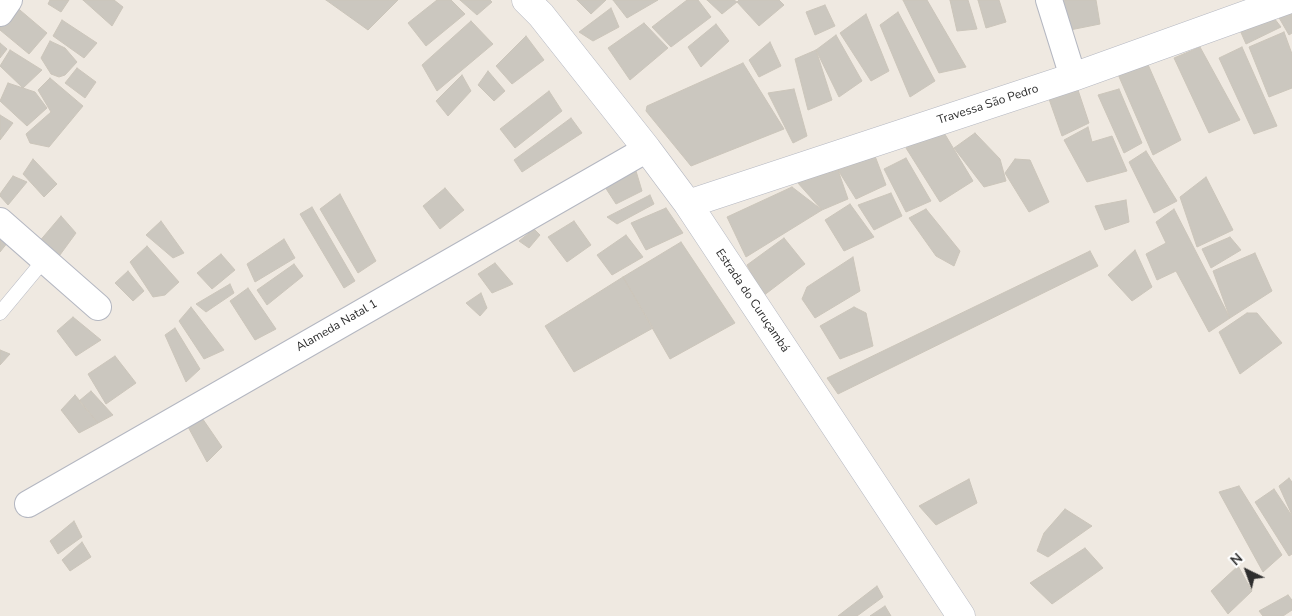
<!DOCTYPE html>
<html>
<head>
<meta charset="utf-8">
<style>
  body { margin:0 }
  #map { position:relative; width:1292px; height:616px; overflow:hidden; background:#efe9e1; font-family:"Nunito Sans",sans-serif }
  canvas { display:block }
  .north { position:absolute; left:1222px; top:546px; width:50px; height:50px; -webkit-text-stroke:4px #fff; paint-order:stroke; rotate:318deg; font-size:14px; font-weight:700; line-height:20px; text-align:center; color:#2e2e2e }
  .north::after { content:''; display:block; margin:auto; width:18px; height:22px; background:#2e2e2e; clip-path:polygon(50% 0,100% 100%,50% 72%,0 100%) }
</style>
</head>
<body>
<div id="map">
<canvas width="1292" height="616"></canvas>
<div class="north">N</div>
</div>
<script>
const c = document.querySelector('canvas').getContext('2d');
c.lineJoin = 'round';
function fillPath(path, color) {
  c.fillStyle = color;
  c.fill(path, 'evenodd');
}
function poly(rows) {
  const path = new Path2D();
  for (const r of rows) {
    path.moveTo(r[0], r[1]);
    for (let i = 2; i < r.length; i += 2) path.lineTo(r[i], r[i + 1]);
  }
  return path;
}
function trace(path, color, width, dash) {
  c.strokeStyle = color;
  c.lineWidth = width;
  c.lineCap = dash ? 'butt' : 'round';
  c.setLineDash(dash || []);
  c.stroke(path);
}
function write(font, color, halo, rows, align = 'center') {
  c.font = font + ' "Nunito Sans",sans-serif';
  c.lineWidth = 5;
  c.setLineDash([]);
  c.textBaseline = 'middle';
  c.strokeStyle = halo;
  c.fillStyle = color;
  for (const [text, x, y, turn = 0] of rows) {
    c.save();
    c.translate(x, y);
    c.rotate((+turn || 0) * Math.PI / 180);
    c.textAlign = isNaN(turn) ? turn : align;
    if (halo) c.strokeText(text, 0, 0);
    c.fillText(text, 0, 0);
    c.restore();
  }
}
const building = poly([
  [50,0,69,0,61,12,48,4,50,0],
  [83,0,114,0,123,7,112,26,83,0],
  [326,0,398,0,368,30,326,0],
  [437,0,451,0,465,14,426,46,408,23,437,0],
  [460,0,490,0,492,2,477,15,460,0],
  [577,0,606,0,591,14,577,0],
  [613,0,658,0,627,18,613,0],
  [687,0,698,0,711,17,671,47,652,27,687,0],
  [707,0,734,0,737,2,722,14,707,0],
  [739,0,779,0,784,5,759,26,737,2,739,0],
  [903,0,927,0,966,67,939,73,903,0],
  [950,0,968,0,977,29,957,31,950,0],
  [978,0,999,0,1006,22,986,28,978,0],
  [1065,0,1096,0,1100,24,1060,32,1054,2,1065,0],
  [1292,3,1292,33,1289,35,1274,9,1292,3],
  [14,5,47,33,29,54,0,30,0,22,14,5],
  [825,5,835,26,815,35,806,12,825,5],
  [611,8,619,27,593,41,579,32,611,8],
  [1267,9,1281,27,1246,44,1236,21,1267,9],
  [898,12,935,81,910,97,880,25,898,12],
  [866,14,889,71,871,81,840,33,866,14],
  [62,20,97,43,84,58,53,36,62,20],
  [471,21,493,44,437,91,422,65,471,21],
  [644,23,668,48,630,80,608,48,644,23],
  [716,24,729,41,701,67,688,47,716,24],
  [1284,32,1292,54,1292,88,1269,97,1249,47,1284,32],
  [836,35,862,81,839,97,816,50,836,35],
  [526,36,544,60,512,84,496,66,526,36],
  [50,41,65,48,77,62,65,75,59,77,51,74,41,58,50,41],
  [770,42,781,66,759,77,749,60,770,42],
  [0,43,7,49,0,58,0,43],
  [1200,47,1240,120,1209,133,1174,58,1200,47],
  [1242,47,1277,126,1254,134,1219,58,1242,47],
  [10,50,42,70,23,88,0,66,10,50],
  [816,50,832,100,808,110,795,59,816,50],
  [1146,60,1181,140,1153,155,1117,72,1146,60],
  [743,63,784,129,691,166,646,111,647,106,743,63],
  [77,68,96,82,85,98,65,83,77,68],
  [488,71,505,91,494,101,478,85,488,71],
  [462,75,471,91,448,116,436,101,462,75],
  [50,78,83,106,49,147,30,143,26,134,51,112,38,90,50,78],
  [8,83,35,92,47,108,27,126,0,101,8,83],
  [1076,84,1089,123,1062,136,1049,99,1076,84],
  [794,89,807,136,793,143,768,93,794,89],
  [1119,89,1142,143,1124,153,1098,95,1119,89],
  [549,91,562,111,515,148,500,129,549,91],
  [0,115,13,123,0,140,0,115],
  [571,118,582,133,522,172,514,160,571,118],
  [940,126,973,181,940,202,906,148,940,126],
  [1088,127,1092,142,1112,136,1127,171,1087,182,1064,140,1088,127],
  [975,133,1000,159,1006,181,984,187,954,148,975,133],
  [1146,151,1177,201,1154,213,1129,162,1146,151],
  [875,156,886,185,856,199,838,170,875,156],
  [906,158,931,201,906,212,884,169,906,158],
  [33,159,57,184,44,197,23,174,33,159],
  [1015,159,1030,160,1049,202,1029,212,1005,173,1015,159],
  [838,170,848,199,822,210,797,182,838,170],
  [636,171,642,191,616,204,605,187,636,171],
  [13,176,27,182,8,205,0,196,0,194,13,176],
  [1206,177,1233,230,1197,247,1180,197,1206,177],
  [792,187,822,210,746,257,727,217,792,187],
  [445,188,464,210,440,229,423,206,445,188],
  [891,193,902,216,874,230,858,205,891,193],
  [340,194,376,261,358,273,320,209,340,194],
  [650,195,654,204,617,224,607,217,650,195],
  [1126,200,1129,222,1105,230,1095,206,1126,200],
  [850,204,874,237,844,251,825,220,850,204],
  [312,207,355,281,344,288,300,214,312,207],
  [666,208,683,233,646,250,631,223,666,208],
  [926,209,960,251,954,266,936,256,909,218,926,209],
  [1174,209,1230,318,1209,332,1176,271,1157,280,1146,254,1166,243,1156,222,1174,209],
  [61,216,76,233,57,259,38,243,61,216],
  [161,221,184,253,173,258,146,235,161,221],
  [574,221,591,245,567,262,548,237,574,221],
  [534,229,540,235,529,248,519,241,534,229],
  [0,235,8,242,0,252,0,235],
  [626,235,643,257,612,275,597,255,626,235],
  [1230,237,1241,250,1211,268,1202,249,1230,237],
  [784,238,805,264,763,296,747,265,784,238],
  [284,239,295,258,255,282,247,264,284,239],
  [681,242,735,323,670,359,623,277,681,242],
  [147,246,179,282,165,295,153,297,130,262,147,246],
  [1135,250,1152,287,1132,301,1108,275,1135,250],
  [1090,251,1098,266,838,394,827,378,1090,251],
  [1255,253,1272,291,1230,318,1213,271,1255,253],
  [221,254,235,270,212,289,197,273,221,254],
  [853,257,860,291,815,318,802,299,807,287,853,257],
  [495,263,513,284,492,293,478,274,495,263],
  [294,264,303,276,267,305,257,290,294,264],
  [128,271,144,291,133,301,115,283,128,271],
  [623,277,653,328,574,372,545,326,623,277],
  [230,284,234,293,206,312,196,304,230,284],
  [248,288,276,329,255,340,230,301,248,288],
  [481,293,487,308,480,316,466,303,481,293],
  [191,307,224,350,204,359,179,321,191,307],
  [854,307,866,313,873,346,840,359,820,326,854,307],
  [1247,313,1257,313,1282,343,1240,374,1219,332,1247,313],
  [73,317,101,340,76,356,57,331,73,317],
  [175,328,200,369,186,382,165,335,175,328],
  [0,350,10,354,0,365,0,350],
  [115,356,136,383,106,404,88,374,115,356],
  [91,391,113,415,98,423,79,401,91,391],
  [75,395,98,423,79,433,61,410,75,395],
  [200,415,222,447,207,462,187,425,200,415],
  [1289,478,1292,482,1292,515,1279,486,1289,478],
  [969,479,977,503,936,525,919,506,969,479],
  [1239,486,1282,555,1263,572,1219,492,1239,486],
  [1274,489,1292,516,1292,554,1289,556,1255,502,1274,489],
  [1065,509,1092,526,1048,557,1037,551,1044,533,1065,509],
  [74,521,82,537,58,554,50,541,74,521],
  [82,542,91,557,70,571,62,560,82,542],
  [1085,548,1103,568,1052,604,1030,583,1085,548],
  [1238,566,1252,591,1228,614,1211,591,1238,566],
  [877,586,883,597,857,616,838,616,877,586],
  [1288,595,1292,600,1292,610,1283,616,1263,616,1259,611,1288,595],
  [885,606,891,616,870,616,885,606]
]);
fillPath(building, '#cbc7bf');
trace(building, '#cbc5ba', 1);
const lane = poly([
  [0,313,44,260]
]);
const street = poly([
  [1049,0,1073,77],
  [0,13,9,0],
  [0,221,98,307],
  [28,504,647,149]
]);
const secondary = poly([
  [526,0,541,15,647,149,688,204,961,616],
  [688,204,1073,77,1287,0]
]);
trace(lane, '#b4b7c1', 15);
trace(street, '#b4b7c1', 28);
trace(secondary, '#b4b7c1', 29);
trace(lane, '#fff', 14);
trace(street, '#fff', 26);
trace(secondary, '#fff', 28);
write('12px', '#2e2e2e', '#fff', [
  ["Travessa São Pedro",988,105,-18],
  ["Estrada do Curuçambá",752,301,56],
  ["Alameda Natal 1",337,326,-30]
]);
</script>
</body>
</html>
